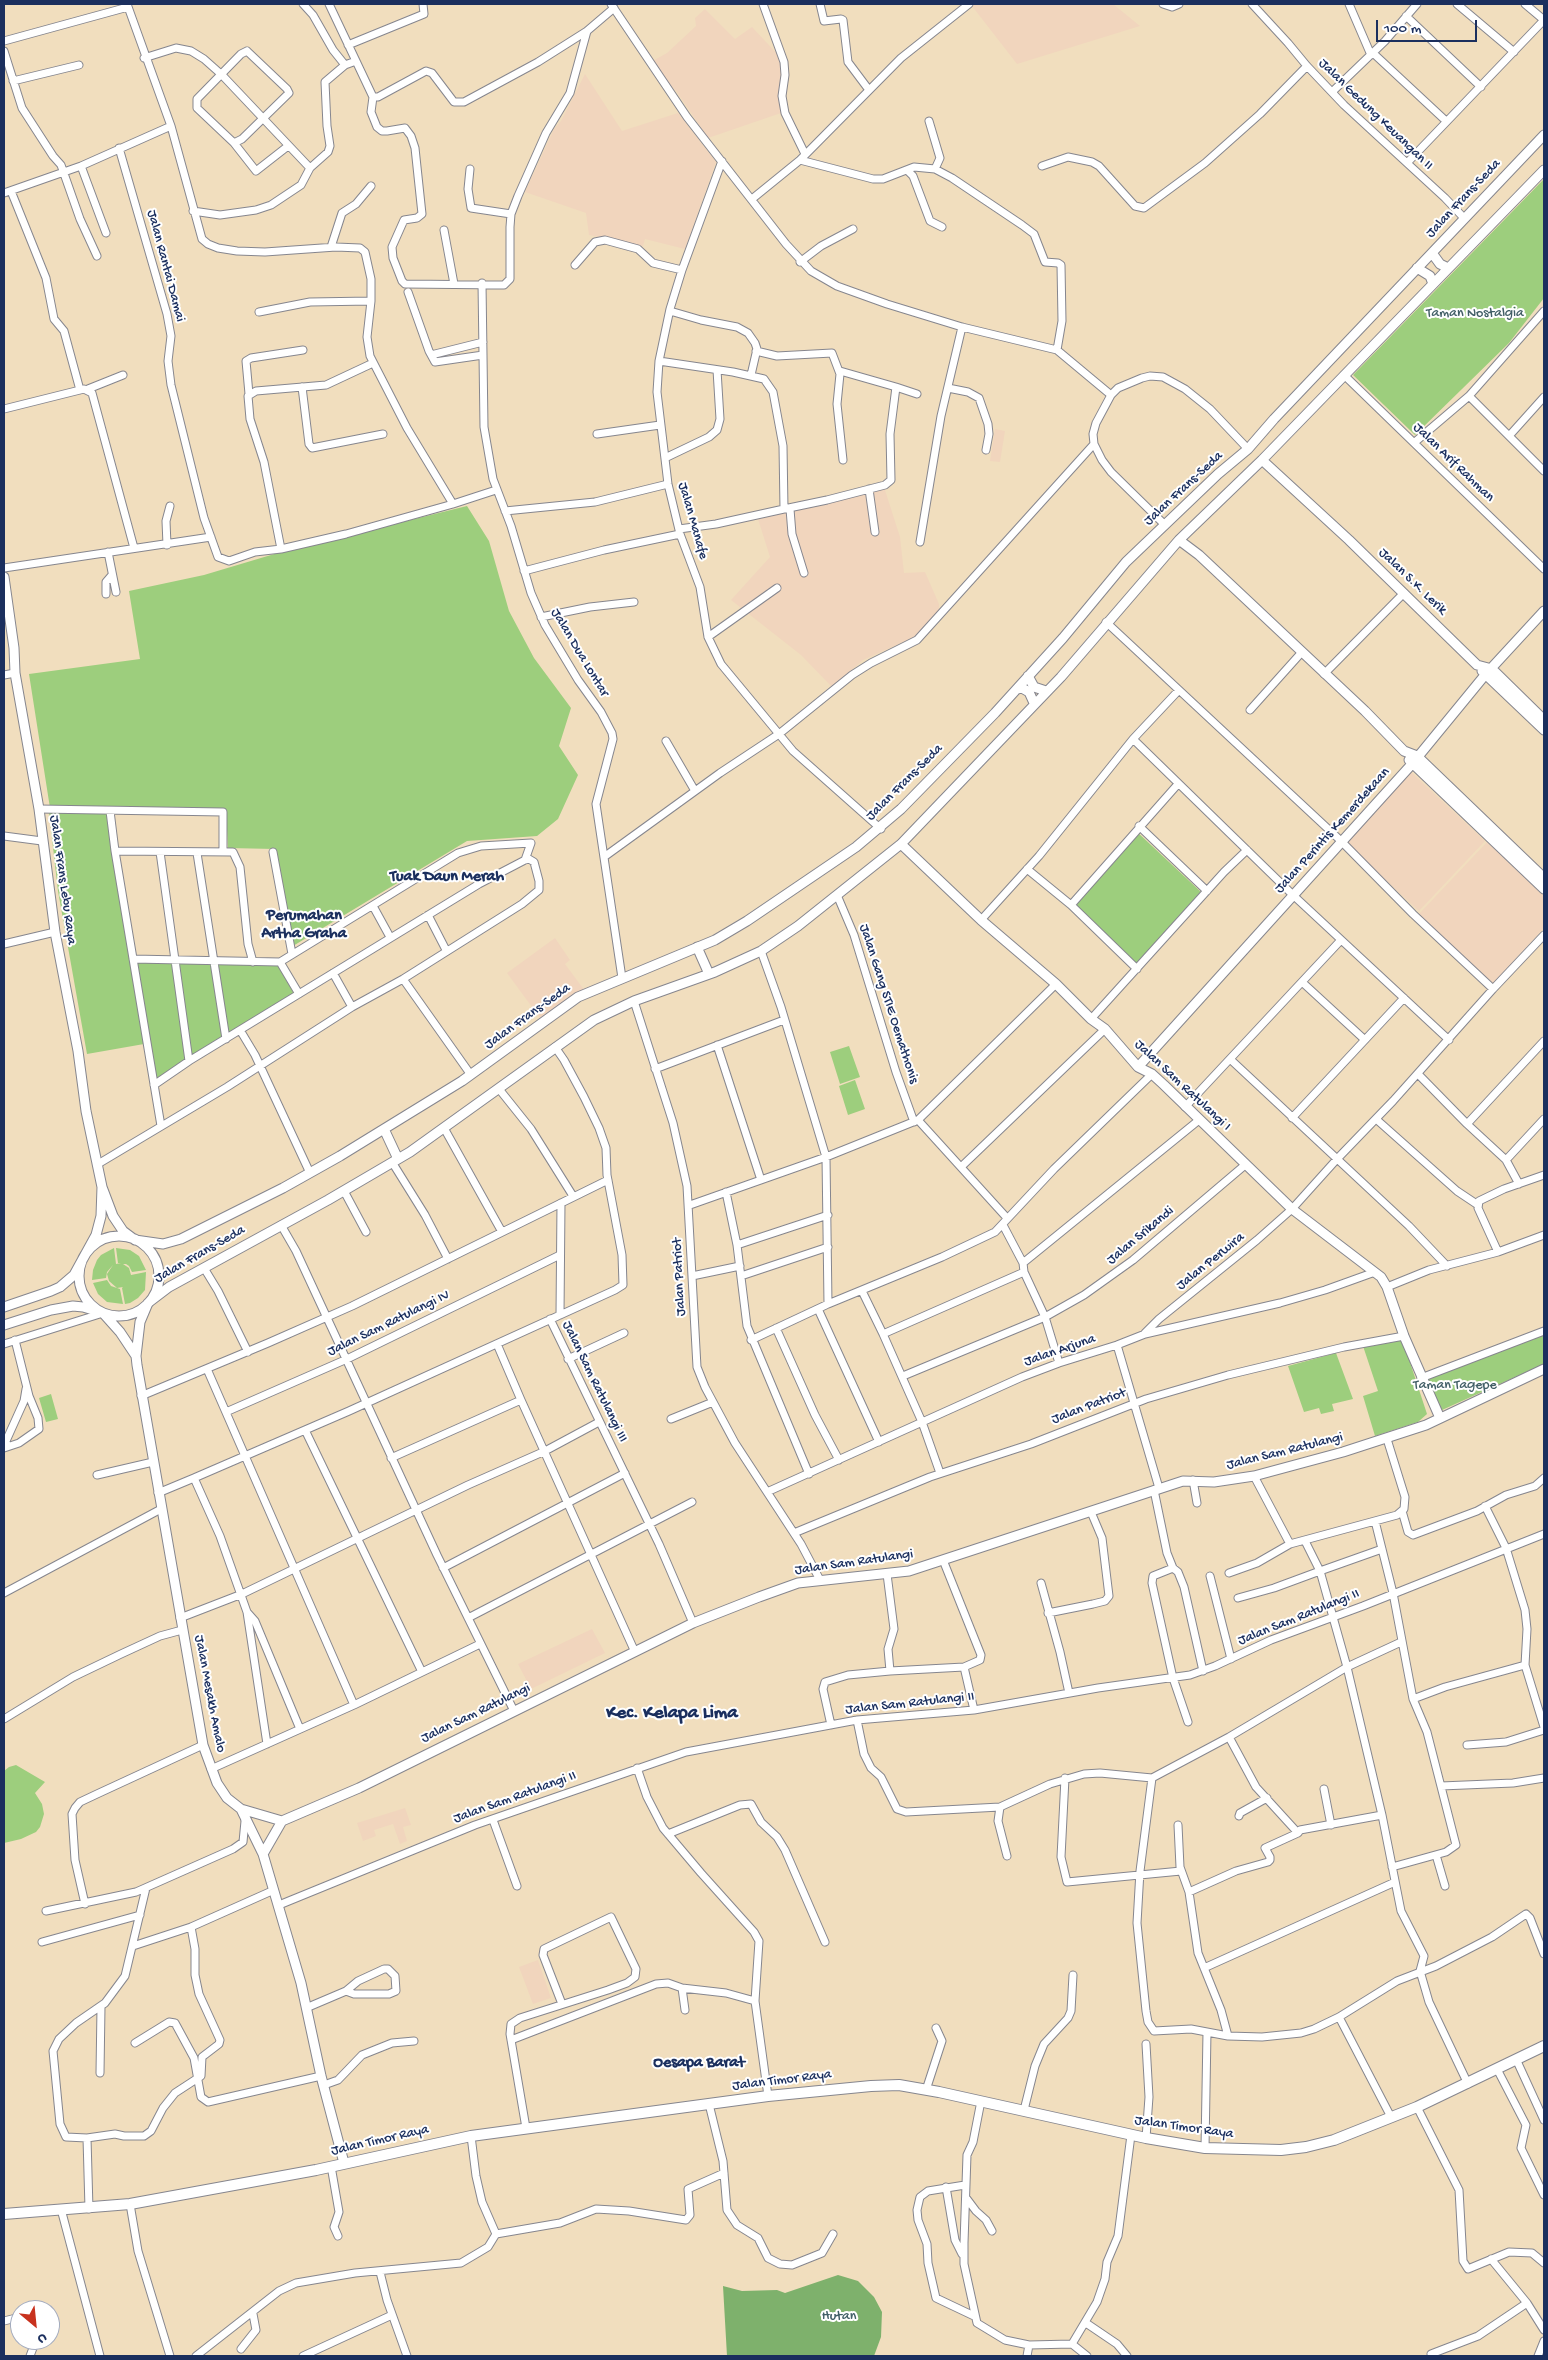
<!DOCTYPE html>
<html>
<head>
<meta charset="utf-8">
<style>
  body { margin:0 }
  #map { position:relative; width:1548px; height:2360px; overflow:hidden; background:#f1debe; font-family:"Gochi Hand",sans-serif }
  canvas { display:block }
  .frame { position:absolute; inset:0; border:5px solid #1b2f5e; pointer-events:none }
  .north { position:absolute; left:10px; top:2300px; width:50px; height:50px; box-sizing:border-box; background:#fff; border:1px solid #a4acbf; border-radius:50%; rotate:152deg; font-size:14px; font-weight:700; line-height:20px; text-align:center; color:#1b2f5e }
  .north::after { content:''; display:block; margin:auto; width:18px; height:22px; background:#c8321e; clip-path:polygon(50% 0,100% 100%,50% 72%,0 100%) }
  .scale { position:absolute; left:1376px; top:20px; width:101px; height:22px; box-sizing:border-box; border:2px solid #1b2f5e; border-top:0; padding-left:6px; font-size:15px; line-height:18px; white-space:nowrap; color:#1b2f5e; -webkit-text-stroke:4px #fff; paint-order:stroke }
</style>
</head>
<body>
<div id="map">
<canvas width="1548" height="2360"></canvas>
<div class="frame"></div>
<div class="north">U</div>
<div class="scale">100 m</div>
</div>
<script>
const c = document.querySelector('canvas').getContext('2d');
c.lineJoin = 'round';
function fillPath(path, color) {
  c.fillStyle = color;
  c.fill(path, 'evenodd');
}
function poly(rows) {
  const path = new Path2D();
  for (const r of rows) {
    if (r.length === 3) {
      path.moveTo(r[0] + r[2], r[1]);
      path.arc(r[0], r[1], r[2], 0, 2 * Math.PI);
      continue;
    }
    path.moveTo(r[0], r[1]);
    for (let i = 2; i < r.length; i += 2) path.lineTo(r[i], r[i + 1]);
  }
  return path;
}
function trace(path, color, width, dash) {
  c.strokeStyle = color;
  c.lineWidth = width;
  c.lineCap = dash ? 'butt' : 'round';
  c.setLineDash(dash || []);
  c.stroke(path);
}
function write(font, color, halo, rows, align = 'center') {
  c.font = font + ' "Gochi Hand",sans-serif';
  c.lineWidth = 4;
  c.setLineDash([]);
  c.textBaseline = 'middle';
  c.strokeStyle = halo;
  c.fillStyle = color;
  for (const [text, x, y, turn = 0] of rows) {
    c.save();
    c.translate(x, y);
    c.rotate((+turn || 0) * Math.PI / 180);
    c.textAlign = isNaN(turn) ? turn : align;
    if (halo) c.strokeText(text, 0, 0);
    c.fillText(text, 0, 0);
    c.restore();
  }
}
fillPath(poly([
  [974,4,1113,4,1140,26,1017,64,972,6],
  [705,9,735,39,752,27,782,59,781,113,708,138,677,92,649,63,667,53,696,26,695,18],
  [585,74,622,131,678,113,716,162,685,249,645,239,643,246,589,235,586,213,525,192,554,129,561,121],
  [995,429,1005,431,1000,462,990,461],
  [884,487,900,537,904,573,925,572,939,604,939,612,919,635,863,660,832,687,801,655,731,600,770,557,758,519],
  [1411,772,1485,841,1419,911,1345,842],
  [1487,842,1544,896,1544,928,1492,984,1418,915],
  [555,938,570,960,565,964,585,991,543,1022,507,973],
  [592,1629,605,1653,531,1689,518,1664],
  [405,1808,411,1825,403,1827,407,1841,400,1844,393,1824,374,1830,376,1836,363,1841,357,1823],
  [538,1960,551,1998,533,2004,519,1967]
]), '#f1d5bd');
fillPath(poly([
  [1544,179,1544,298,1509,343,1415,435,1353,375],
  [467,506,489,541,509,611,534,658,571,708,559,746,578,775,558,819,537,836,467,841,293,946,275,849,228,848,226,810,50,808,29,674,140,659,129,591,204,575,281,552],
  [49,812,107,813,144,1044,87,1054,58,891],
  [1135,830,1201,892,1134,966,1070,907],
  [136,962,278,964,294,994,156,1079],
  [849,1046,860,1077,840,1084,830,1052],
  [855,1080,865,1109,848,1115,839,1086],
  [114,1248,116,1264,121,1263,118,1263,116,1248,130,1250,139,1256,146,1270,132,1272,129,1266,126,1264,123,1264,129,1268,131,1275,146,1272,145,1290,138,1298,130,1303,125,1304,122,1288,123,1287,117,1288,109,1281,107,1274,113,1265,107,1272,106,1278,92,1280,93,1270,97,1260,101,1255],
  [107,1280,111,1286,120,1289,123,1304,107,1302,98,1294,93,1283],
  [1544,1334,1544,1364,1442,1410,1427,1378],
  [1402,1338,1427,1414,1418,1422,1375,1436,1363,1396,1378,1391,1363,1346],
  [1336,1353,1353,1399,1332,1404,1334,1411,1321,1414,1319,1408,1304,1412,1288,1366],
  [51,1394,58,1419,46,1422,39,1398],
  [16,1765,45,1782,35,1793,42,1804,44,1814,40,1827,36,1832,21,1839,4,1843,4,1771,9,1767]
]), '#9dce7d');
fillPath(poly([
  [838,2275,858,2281,874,2297,882,2312,881,2337,874,2356,727,2356,723,2286,742,2291,777,2290,785,2293]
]), '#7eb16c');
const minor = poly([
  [127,4,171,126,202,239,208,244,218,248,237,251,265,252,336,247,360,248,365,252,371,279,371,301,367,337,370,356,407,428,453,504,496,490],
  [303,4,313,15,333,50,345,65],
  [329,4,356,61],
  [611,4,687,117,786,244,811,271,837,286,887,304,962,327,1057,350,1111,395],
  [763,4,784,62,785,75,782,96,785,113,805,154],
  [820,4,824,21,841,19,843,20,848,62,869,90],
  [1163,4,1172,7,1179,4],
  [1252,4,1288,43,1307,66,1344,105,1445,198,1464,218],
  [1349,4,1371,55],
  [1457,4,1514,52],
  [1525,4,1544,20],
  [1406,16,1481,87],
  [4,41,128,7],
  [348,45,424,14,423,4],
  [4,51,22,108,53,156,61,165,80,219,97,256],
  [247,51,287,89,289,93,242,139,234,143,197,108,197,99,241,54,247,51],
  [1373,53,1446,121],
  [144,58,176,48,191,51,204,59,222,75,310,168],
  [13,81,79,65],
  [1332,92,1385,41,1417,4],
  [373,97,371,112,377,127,382,131,387,131,405,128,411,136,415,148,422,214,417,218,404,220,392,247,393,258,402,281,405,284,504,285,510,279,510,227,511,214,518,196,546,133,570,93,587,31,614,8],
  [373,97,378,97,426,71,432,73,454,102,464,102,538,62,587,31],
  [929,121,940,158,935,169],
  [234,143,256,171,288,146],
  [119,148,167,314,171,336,168,361,171,385,204,518,218,557,229,561,255,552,281,549,346,534,453,504],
  [800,160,873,179,883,179,914,167,935,169,952,178,1022,225,1034,234,1045,262,1058,263,1061,265,1062,321,1057,350],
  [722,161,682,270,670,309,659,361,657,392,668,484,680,534,700,587,708,637,721,664,793,751,881,829],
  [1407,163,1544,20],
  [81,166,106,233],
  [1042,166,1068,157,1092,162,1099,166,1135,206,1144,208,1205,163,1260,114,1307,66],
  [470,169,468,189,471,208,511,214],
  [907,170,913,176,930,221,942,227],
  [11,191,46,278,54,319,64,331,80,390],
  [4,193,81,166,171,126],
  [752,199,800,160,901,58,969,4],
  [193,211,220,215,256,210,271,205,301,185,310,168,328,152,330,146,327,126,325,82,345,65,356,61,373,97],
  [444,230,454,284],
  [331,247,342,213,356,204,371,186],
  [800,262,821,246,853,229],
  [575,265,595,242,605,240,638,249,653,263,682,270],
  [482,283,484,427,493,479,511,526,531,593,545,625,578,680,601,712,612,733,613,739,596,804,622,978],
  [408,292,429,351,435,362,483,355],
  [670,311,701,320,737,327,748,333,755,343,757,349,751,375],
  [259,312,310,302,371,301],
  [756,351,777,356,832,353,840,374,837,404,843,460],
  [431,355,483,342],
  [659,361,733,372,764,379,773,392,783,446,784,509,716,524,679,529],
  [1344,375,1544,569],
  [302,387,309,444,312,448,383,434],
  [896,387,917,394],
  [948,388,968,392,979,398,988,424,989,434,986,450],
  [88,389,123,375],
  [249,394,246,361,251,358,303,350],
  [1469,396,1544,471],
  [4,409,84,389,92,393,134,548],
  [597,434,660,425],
  [1509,436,1544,397],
  [1415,442,1469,396,1544,311],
  [665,458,709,437,717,430,720,419,717,370],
  [869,489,875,532],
  [784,509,827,500,885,485,891,480,890,434,896,387,840,371],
  [790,509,792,534,804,573],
  [505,511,595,502,668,484],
  [1165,525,1111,472,1102,460,1094,444,1093,434,1096,423,1111,395,1118,388,1142,378,1150,376,1163,377,1185,389,1210,409,1248,449],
  [920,542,941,416,962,327],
  [167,545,166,521,170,506],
  [281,549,264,462,250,419,248,396,256,391,326,385,373,363],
  [108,552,116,592],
  [4,568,211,537],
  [524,571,604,550,680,534],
  [106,594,106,582,112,575],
  [541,617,590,607,634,602],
  [1106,622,1179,690],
  [708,637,777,588],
  [1324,674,1404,593],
  [4,675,15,673],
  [1250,710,1302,652],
  [1133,739,1179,690,1340,840,1413,914,1493,989],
  [666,741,695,791],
  [39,809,223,812,223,852],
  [110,811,115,851,161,1126],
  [1139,826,1207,891],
  [4,836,42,841],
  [115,851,233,852,240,867,248,944,253,962],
  [160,852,189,1061],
  [273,852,292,954],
  [197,853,226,1039],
  [604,857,720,773,779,734,852,675,871,663,917,640,1094,444],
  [1027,869,1071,905,1137,969],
  [837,895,854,935,896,1072,914,1122],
  [1071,905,1178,784],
  [373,906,390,937],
  [428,915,446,950],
  [981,920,1039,856,1133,739,1294,896,1449,1040],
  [4,944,55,932],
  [761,951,781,1007,826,1157,828,1304],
  [133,959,280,962,458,853,481,846,531,843,525,860],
  [280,962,299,994],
  [333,973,352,1007],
  [403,979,471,1075],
  [1302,982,1365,1040],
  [634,1001,673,1123,687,1186,697,1367,705,1387,735,1443,801,1544,820,1580],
  [1091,1019,1224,872,1247,850],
  [240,1030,255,1055,310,1173],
  [717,1045,761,1180],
  [1230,1059,1409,1226,1447,1266],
  [655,1069,784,1020],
  [1418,1074,1467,1124,1506,1160,1519,1184],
  [499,1089,531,1129,573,1196],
  [1185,1107,1341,940],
  [1292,1118,1404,998],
  [1376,1119,1457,1191,1478,1205],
  [918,1120,1007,1218],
  [1467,1124,1544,1041],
  [444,1128,502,1232],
  [1506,1160,1544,1119],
  [392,1162,425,1215,448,1259],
  [98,1164,227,1087,352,1007,403,979,522,904,539,890,539,881,534,862,529,859,525,860,479,884,189,1061,154,1085],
  [961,1167,1105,1029],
  [344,1191,366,1232],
  [726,1192,737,1245,747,1326,809,1474],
  [690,1205,826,1157,918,1120,1056,984],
  [281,1225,296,1251,437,1555,514,1711],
  [1003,1225,1023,1263,1024,1272,1045,1317,1059,1363],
  [737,1245,828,1215],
  [1498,1252,1478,1208,1479,1201,1504,1189,1544,1175],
  [1023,1263,1199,1120],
  [204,1268,218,1291,248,1352],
  [692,1276,740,1266],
  [741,1276,828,1247],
  [1387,1287,1429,1270,1498,1252,1544,1235],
  [862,1291,883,1334],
  [818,1309,879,1442],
  [560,1315,561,1203],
  [550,1319,659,1544,693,1623],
  [776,1328,815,1415,839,1460],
  [1145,1333,1159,1319,1257,1240,1292,1209,1337,1159,1393,1101,1493,989,1544,935],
  [751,1340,828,1304,942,1257,995,1232,1054,1169,1152,1074],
  [4,1344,103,1313],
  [497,1344,521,1400,635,1652],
  [1117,1345,1159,1488],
  [568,1359,624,1333],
  [207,1369,354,1705],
  [903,1376,1045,1317,1084,1295,1133,1260,1245,1165],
  [1421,1378,1544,1331],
  [141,1396,268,1343,352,1306,608,1180],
  [226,1412,347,1359,560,1255],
  [671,1419,713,1402],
  [305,1430,422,1672],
  [6,1447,6,1441,24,1401,26,1389],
  [4,1448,19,1443,39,1429,38,1418,29,1396,15,1340],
  [391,1458,521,1400],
  [940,1473,922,1422,883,1334,1024,1272],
  [97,1475,153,1462],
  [1254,1476,1290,1544,1397,1515,1404,1509,1405,1497,1387,1439],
  [1193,1480,1197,1503],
  [1154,1490,1167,1553,1173,1568,1178,1572,1184,1587,1203,1671],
  [767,1492,1022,1377,1059,1363,1117,1345,1145,1334,1280,1303,1325,1290,1375,1272],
  [158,1493,194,1478],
  [1485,1506,1506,1548,1525,1610,1527,1629,1525,1665,1544,1727],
  [1402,1511,1408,1532,1413,1535,1477,1511,1506,1495,1535,1486,1544,1478],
  [1375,1521,1393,1593,1413,1699,1427,1732,1456,1845,1446,1852,1392,1867],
  [794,1533,930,1477,1031,1444,1146,1399,1228,1375,1344,1347,1404,1336],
  [1382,1549,1320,1571,1347,1667,1382,1815,1401,1911,1424,1956,1420,1971,1429,2002,1468,2084],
  [943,1560,981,1655,980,1660,964,1667],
  [443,1568,625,1473],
  [1173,1568,1153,1576,1152,1583,1173,1678,1188,1722],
  [1229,1573,1257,1563,1290,1544],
  [1210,1576,1231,1659],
  [1041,1583,1060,1652,1069,1693],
  [4,1593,161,1509],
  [1238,1598,1274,1588,1320,1571,1305,1541],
  [247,1612,255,1621,300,1729],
  [1048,1613,1093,1604,1105,1601,1109,1596,1102,1538,1091,1512],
  [180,1618,242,1594,468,1485,545,1451,599,1422],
  [468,1618,692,1502],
  [890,1671,964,1667,974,1710],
  [1413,1699,1445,1687,1525,1665],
  [4,1719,73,1677,121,1654,160,1636,182,1630],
  [857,1720,864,1754,871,1768,881,1777,897,1809,906,1812,1000,1807,1050,1784,1084,1774,1100,1773,1152,1778,1229,1737,1347,1667,1401,1642],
  [831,1725,823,1689,825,1682,848,1675,890,1671,888,1649,894,1629,887,1574],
  [1229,1737,1256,1787,1298,1833,1300,1830,1382,1815],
  [267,1744,247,1612,220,1536,194,1478,349,1411,615,1290,623,1285,622,1255,607,1175,606,1148,599,1128,584,1097,564,1060,555,1047],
  [1467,1745,1506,1742,1544,1730],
  [637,1768,647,1797,663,1828,701,1873,754,1932,759,1941,755,2001,768,2096],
  [211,1769,354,1705,480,1644],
  [1065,1778,1061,1857,1067,1882,1181,1871],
  [1152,1778,1140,1871,1137,1923,1146,2011,1148,2022,1154,2031,1191,2029,1228,2036,1262,2037,1301,2033,1314,2029,1339,2017,1397,1981,1436,1966,1492,1937,1526,1914,1530,1918,1544,1954],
  [1441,1786,1513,1783,1544,1778],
  [1324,1789,1331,1825],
  [1000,1807,998,1821,1007,1856],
  [1239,1816,1240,1813,1267,1798],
  [493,1820,517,1886],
  [1178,1825,1180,1867,1189,1892,1198,1953,1221,2010,1228,2036],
  [668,1834,740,1805,751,1804,761,1822,777,1837,785,1850,825,1942],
  [1436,1855,1445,1886],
  [146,1888,125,1976,105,2003,76,2023,59,2039,53,2051,60,2124,66,2137,87,2138,115,2134,124,2136,144,2136,151,2131,163,2108,175,2093,201,2076,202,2057,219,2044,220,2040,199,1994,195,1975,195,1949,191,1927],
  [1189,1892,1236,1871,1268,1862,1270,1860,1270,1857,1265,1848,1298,1833],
  [85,1904,75,1860,72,1814,75,1808,80,1802,97,1794,203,1745],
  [279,1905,475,1825,686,1752,857,1720,974,1710,1098,1688,1190,1675,1215,1666,1271,1640,1363,1606,1544,1534],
  [46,1911,136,1892,233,1849,243,1842,245,1821],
  [42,1942,140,1915],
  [133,1946,191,1927,274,1890],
  [1204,1968,1395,1882],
  [306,2008,346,1991,358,1981,384,1969,388,1969,395,1976,396,1991,389,1994,354,1994,346,1991],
  [685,2010,682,1988,726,1993,755,2001],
  [1339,2017,1391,2117],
  [511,2040,656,1984,668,1983,682,1988],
  [135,2043,169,2022,175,2023,194,2058,201,2097,208,2102,321,2076],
  [1516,2059,1544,2120],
  [1497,2069,1526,2125,1521,2148,1544,2195],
  [100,2073,101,2007],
  [324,2085,338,2080,362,2055,392,2043,414,2041],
  [926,2090,942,2041,936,2028],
  [981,2101,973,2142,967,2155,964,2243,964,2264,977,2323,1005,2340,1029,2345,1072,2344,1087,2356],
  [709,2104,723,2161,727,2210,737,2225,758,2238,768,2258,780,2264,792,2265,822,2253,833,2234],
  [1417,2107,1459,2190,1463,2261,1468,2269,1509,2252,1532,2253,1544,2263],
  [1024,2110,1035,2066,1044,2044,1068,2018,1071,2011,1073,1975],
  [526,2128,510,2034,511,2024,520,2018,608,1990,627,1983,635,1977,636,1969,611,1917,544,1949,543,1955,562,2004],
  [87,2138,89,2209],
  [1146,2138,1149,2097,1146,2044],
  [1205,2148,1207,2032],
  [331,2166,339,2212,334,2227,338,2236],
  [965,2185,928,2191,920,2197,917,2210,918,2220,927,2244,928,2263,936,2298,974,2316],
  [946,2187,955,2240,962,2254],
  [967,2199,976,2211,986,2220,992,2231],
  [130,2204,138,2251,170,2356],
  [61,2209,100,2356],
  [496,2234,560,2223,596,2209,629,2211,686,2220,690,2215,688,2189,724,2173],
  [1491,2259,1527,2303,1544,2330],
  [380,2272,387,2300,407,2356],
  [4,2321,20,2317],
  [1086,2323,1117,2344,1127,2356],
  [1072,2344,1097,2302,1105,2279,1107,2262,1118,2236,1131,2135],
  [241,2349,256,2330,253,2314],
  [1431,2354,1478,2336,1527,2303],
  [30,2356,36,2340],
  [196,2356,279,2291,296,2283,355,2273,461,2263,488,2247,496,2234,482,2202,476,2176,471,2136],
  [303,2356,392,2315],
  [1027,2356,1029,2345],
  [1538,2356,1544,2341]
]);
const major = poly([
  [1432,253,1440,264,1448,268],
  [1417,268,1430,276,1433,284],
  [1262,460,1349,540,1477,665,1492,669,1544,720],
  [1179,540,1199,555,1365,711,1404,751,1417,756,1544,878],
  [4,577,14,648,15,673,39,809,55,932,78,1051,86,1111,102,1187,101,1216,96,1235,74,1275,60,1287,51,1291,4,1307],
  [1482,671,1544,730],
  [1028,676,1034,687,1046,691],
  [1018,689,1022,688,1029,692,1034,703],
  [1409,760,1544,889],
  [901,844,981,920,1056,984,1091,1019,1105,1029,1138,1067,1152,1074,1164,1085,1292,1209,1381,1277,1387,1287,1404,1336,1440,1418],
  [697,947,709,974],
  [1138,1067,1412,764,1485,675,1544,611],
  [384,1129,398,1159],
  [102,1187,113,1216,123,1231,135,1240,163,1244,181,1239,283,1188,340,1156,462,1081,578,997,715,940,747,921,856,847,901,809,995,713,1063,638,1126,562,1218,474,1248,449,1274,419,1544,135],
  [119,1276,40],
  [4,1325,51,1310,73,1306,83,1307,103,1313,120,1332,136,1356],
  [241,1809,282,1821],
  [263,1854,282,1821,359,1788,693,1623,759,1597,798,1583,909,1571,1183,1481,1214,1482,1254,1476,1343,1452,1426,1425,1544,1369],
  [344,2163,321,2076,301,1983,263,1854,241,1809,227,1798,217,1783,203,1745,137,1365,136,1356,140,1322,148,1303,169,1287,328,1200,410,1152,594,1020,634,1001,715,972,761,951,798,926,901,844,1061,677,1179,540,1262,460,1544,170]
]);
const highway = poly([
  [4,2214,130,2204,316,2170,471,2136,768,2096,871,2086,899,2085,939,2092,1146,2138,1205,2148,1281,2150,1306,2147,1334,2140,1417,2107,1544,2046]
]);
trace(minor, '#86868e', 9);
trace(major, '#86868e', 11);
trace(highway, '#86868e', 12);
trace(minor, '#fff', 7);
trace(major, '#fff', 9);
trace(highway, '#fff', 10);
write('14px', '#1b2f5e', '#fff', [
  ["Jalan Gedung Keuangan II",1375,115,44],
  ["Jalan Frans-Seda",1464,199,-47],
  ["Jalan Rantai Damai",165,266,75],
  ["Jalan Arif Rahman",1453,463,44],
  ["Jalan Frans-Seda",1184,489,-43],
  ["Jalan Manafe",692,521,74],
  ["Jalan S.K. Lerik",1412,582,44],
  ["Jalan Dua Lontar",579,653,59],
  ["Jalan Frans-Seda",905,783,-45],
  ["Jalan Perintis Kemerdekaan",1333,831,-48],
  ["Jalan Frans Lebu Raya",62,880,82],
  ["Jalan Gang STIE Oemathonis",888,1004,72],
  ["Jalan Frans-Seda",528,1017,-36],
  ["Jalan Sam Ratulangi I",1182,1086,43],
  ["Jalan Srikandi",1141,1236,-40],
  ["Jalan Frans-Seda",200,1255,-30],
  ["Jalan Perwira",1211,1262,-39],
  ["Jalan Patriot",680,1277,-93],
  ["Jalan Sam Ratulangi IV",389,1324,-26],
  ["Jalan Arjuna",1060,1351,-19],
  ["Jalan Sam Ratulangi III",594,1382,64],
  ["Jalan Patriot",1089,1407,-21],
  ["Jalan Sam Ratulangi",1285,1452,-14],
  ["Jalan Sam Ratulangi",854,1563,-8],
  ["Jalan Sam Ratulangi II",1299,1618,-22],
  ["Jalan Mesakh Amalo",209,1694,79],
  ["Jalan Sam Ratulangi II",910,1704,-6],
  ["Jalan Sam Ratulangi",476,1714,-26],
  ["Jalan Sam Ratulangi II",515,1798,-20],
  ["Jalan Timor Raya",782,2081,-7],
  ["Jalan Timor Raya",1184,2128,8],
  ["Jalan Timor Raya",380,2141,-13]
]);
write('14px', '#425f67', '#fff', [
  ["Taman Nostalgia",1475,314],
  ["Taman Tagepe",1455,1386],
  ["Hutan",839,2317]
]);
write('bold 16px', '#1b2f5e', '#fff', [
  ["Tuak Daun Merah",447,878],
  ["Perumahan",304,917],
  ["Artha Graha",304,935],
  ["Oesapa Barat",699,2064]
]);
write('bold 19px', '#1b2f5e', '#fff', [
  ["Kec. Kelapa Lima",672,1714]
]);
</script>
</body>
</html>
